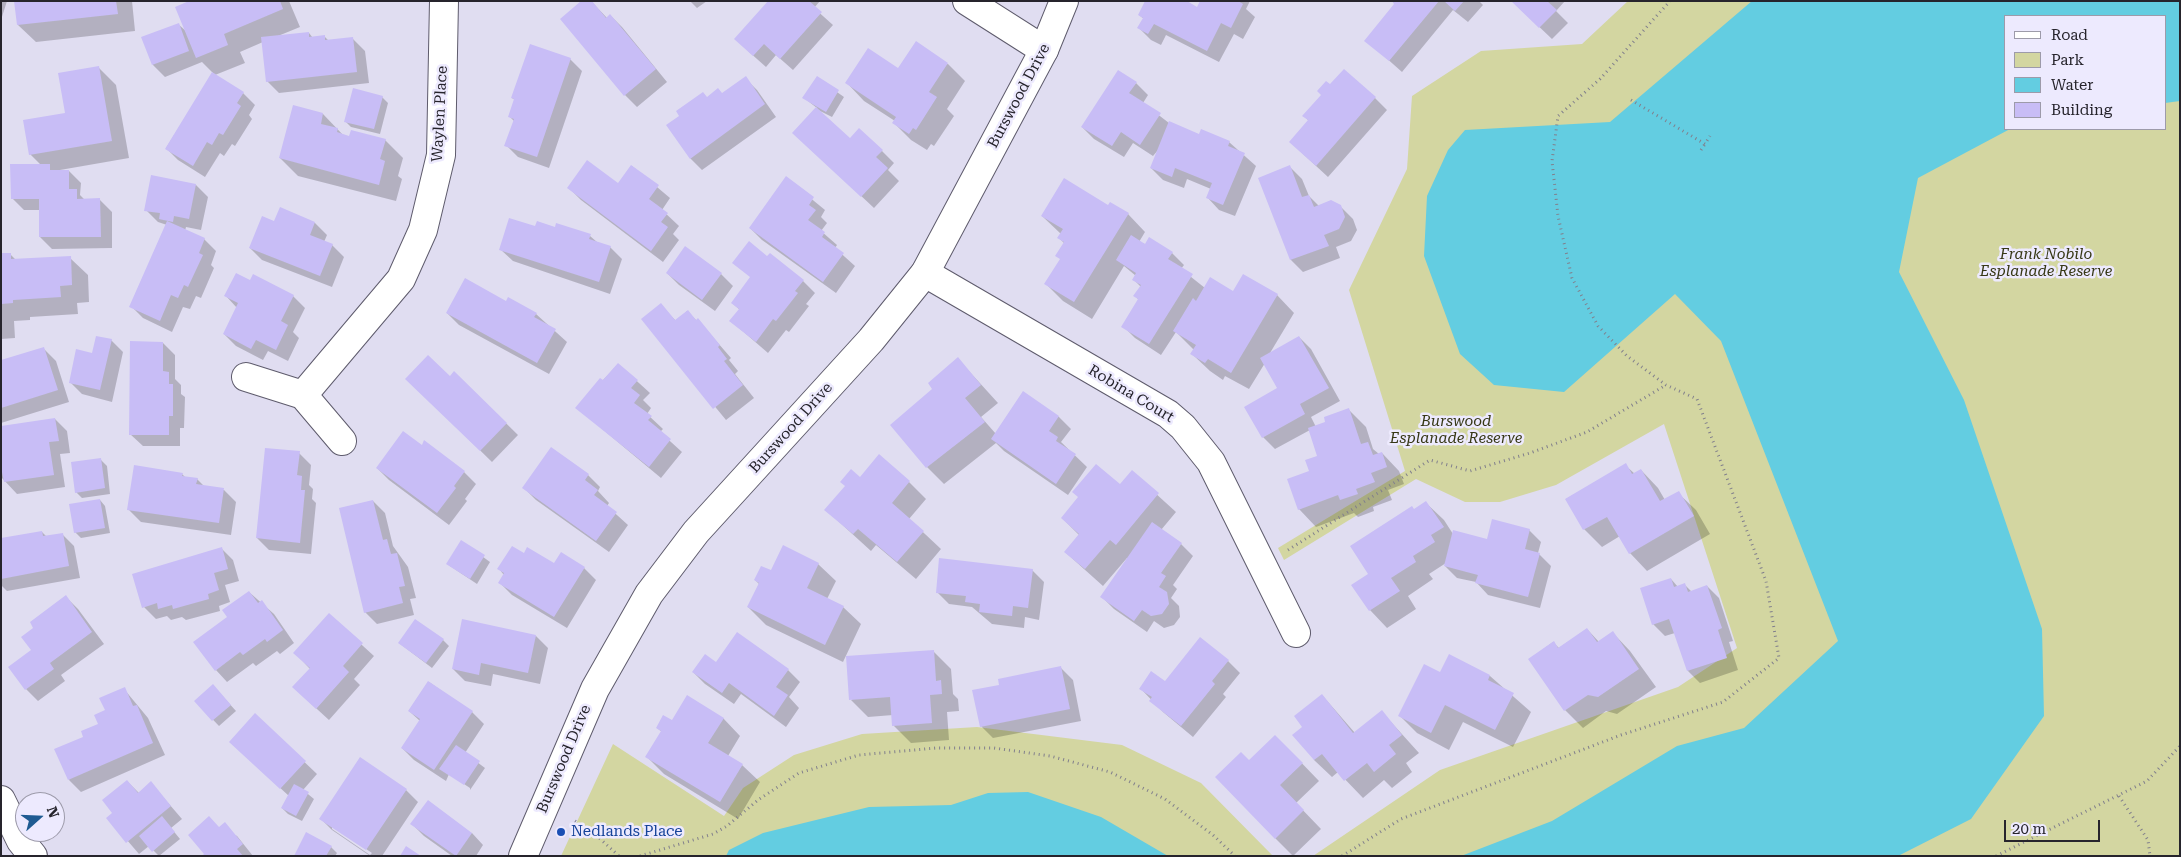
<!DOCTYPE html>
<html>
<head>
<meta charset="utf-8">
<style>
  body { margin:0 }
  #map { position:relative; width:2181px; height:857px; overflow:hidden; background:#e0ddf1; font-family:"Roboto Serif",serif }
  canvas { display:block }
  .frame { position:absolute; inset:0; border:2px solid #26242c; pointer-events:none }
  .legend { position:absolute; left:2004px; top:15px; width:162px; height:115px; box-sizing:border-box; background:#edeafe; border:1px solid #9d9baa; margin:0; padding:6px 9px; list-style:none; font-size:15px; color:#26242c }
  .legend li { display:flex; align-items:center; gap:10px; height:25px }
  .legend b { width:25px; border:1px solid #9d9baa }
  .north { position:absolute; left:15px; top:792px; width:50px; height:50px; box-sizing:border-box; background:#edeafe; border:1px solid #9d9baa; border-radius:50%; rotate:70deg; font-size:14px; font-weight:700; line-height:20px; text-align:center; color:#26242c }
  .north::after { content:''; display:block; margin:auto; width:18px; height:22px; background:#1f5b92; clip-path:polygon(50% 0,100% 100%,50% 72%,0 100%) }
  .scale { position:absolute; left:2004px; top:820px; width:96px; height:22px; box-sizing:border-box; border:2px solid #26242c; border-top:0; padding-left:6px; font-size:15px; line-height:18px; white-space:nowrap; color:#26242c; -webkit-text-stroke:4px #edeafe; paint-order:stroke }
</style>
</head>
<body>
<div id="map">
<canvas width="2181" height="857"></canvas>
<div class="frame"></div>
<ul class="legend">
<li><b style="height:6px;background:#fff"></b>Road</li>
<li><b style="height:14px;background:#d3d6a1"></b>Park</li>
<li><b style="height:14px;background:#63cde1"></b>Water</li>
<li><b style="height:14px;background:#c8bdf6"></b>Building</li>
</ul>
<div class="north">N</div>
<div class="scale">20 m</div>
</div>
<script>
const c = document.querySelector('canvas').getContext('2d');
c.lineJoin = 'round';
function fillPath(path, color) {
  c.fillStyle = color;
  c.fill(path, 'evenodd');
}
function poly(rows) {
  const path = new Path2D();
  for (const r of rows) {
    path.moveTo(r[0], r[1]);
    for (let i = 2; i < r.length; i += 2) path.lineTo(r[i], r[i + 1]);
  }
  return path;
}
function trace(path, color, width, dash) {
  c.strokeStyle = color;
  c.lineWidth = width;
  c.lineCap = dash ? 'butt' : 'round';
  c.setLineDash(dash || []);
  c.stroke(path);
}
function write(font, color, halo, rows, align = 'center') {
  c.font = font + ' "Roboto Serif",serif';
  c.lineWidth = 5;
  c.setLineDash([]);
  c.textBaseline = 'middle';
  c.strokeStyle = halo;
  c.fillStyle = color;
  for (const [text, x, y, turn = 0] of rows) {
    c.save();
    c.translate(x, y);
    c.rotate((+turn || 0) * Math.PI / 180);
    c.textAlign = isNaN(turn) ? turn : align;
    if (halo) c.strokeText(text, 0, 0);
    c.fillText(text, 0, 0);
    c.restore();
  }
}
fillPath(poly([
  [1628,1,2180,1,2180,856,1313,856,1440,770,1678,687,1737,648,1664,424,1556,485,1500,502,1465,502,1416,479,1284,560,1278,548,1405,471,1349,290,1407,169,1412,96,1481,51,1582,44],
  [2005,16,2165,16,2165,129,2005,129],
  [977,727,1122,745,1201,783,1273,856,561,856,613,744,724,816,743,788,794,755,862,734]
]), '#d3d6a1');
fillPath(poly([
  [1752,1,2180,1,2180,101,2165,103,2165,16,2005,16,2005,129,2010,129,1918,178,1899,272,1964,400,2042,629,2044,716,1971,819,1898,856,1461,856,1552,821,1677,746,1744,728,1838,641,1721,341,1675,294,1564,392,1494,385,1460,354,1424,256,1427,196,1448,150,1465,130,1610,122],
  [1028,792,1101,817,1168,856,726,856,729,850,763,833,869,807,951,805,988,793]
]), '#63cde1');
fillPath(poly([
  [1,1,7,1,1,20],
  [15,1,132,1,135,31,36,42,18,25],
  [192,1,289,1,300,27,278,36,309,33,313,38,324,36,329,41,353,39,365,51,369,83,279,93,267,81,263,42,240,52,245,63,215,75,243,93,255,105,249,115,252,119,235,146,232,144,224,156,220,153,205,177,178,160,166,148,213,73,202,62,165,77,153,65,143,38,178,24,187,32],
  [591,1,607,18,610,15,622,27,667,82,637,107,625,95],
  [690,1,707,1,697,8],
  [770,1,820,1,814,8,833,25,793,70,776,55,766,67,748,51],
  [1202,1,1250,1,1246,9,1255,17,1243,39,1234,34,1219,62,1166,35,1161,45,1151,40,1139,28,1144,19,1139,15,1198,8],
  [1393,1,1479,1,1483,5,1468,22,1453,10,1402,72,1366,40,1396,4],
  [1512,1,1565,1,1556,11,1568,23,1552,39],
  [570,59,582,71,549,168,518,157,506,145,514,121,509,116,515,100,512,98],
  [948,64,965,81,947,109,954,116,934,146,931,144,927,150,911,140,894,123,895,121,864,101,847,83,899,69],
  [99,68,116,85,129,158,60,170,69,171,81,183,80,195,85,200,100,200,112,212,112,248,52,249,40,237,40,210,24,210,12,198,41,165,30,154,66,114],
  [745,78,757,90,776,117,702,170,690,158,707,98,722,95],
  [817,78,844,97,832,117,818,110,850,139,882,151,894,163,888,170,899,181,874,208,794,133,817,108,804,98],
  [1136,83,1148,95,1143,103,1169,123,1200,136,1229,142,1256,166,1235,216,1219,210,1207,197,1211,189,1187,179,1184,188,1163,180,1151,168,1159,149,1153,156,1133,143,1124,157,1094,139,1082,127],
  [1330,86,1375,98,1387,110,1328,177,1290,142,1309,121,1304,116],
  [382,97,388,103,380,134,351,127,345,121],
  [294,107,323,114,344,136,385,140,403,158,398,176,402,179,396,201,298,176,280,158],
  [632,166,670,198,662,210,679,226,673,234,679,240,663,262,581,200,569,188,618,185],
  [1290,167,1302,179,1309,196,1319,206,1340,206,1353,219,1357,230,1351,241,1336,247,1340,258,1303,272,1291,260,1260,179],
  [786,178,825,210,821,217,827,223,821,231,837,245,835,248,855,266,836,293,762,240,750,228],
  [196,185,208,197,201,230,186,227,185,231,204,239,216,251,211,265,214,268,201,298,196,296,190,309,183,307,172,332,143,318,131,306,167,225,158,222,146,210],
  [1109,206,1128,214,1145,232,1139,242,1172,253,1184,265,1181,269,1205,288,1234,293,1277,295,1294,313,1270,353,1299,337,1311,349,1340,401,1311,417,1316,427,1327,423,1348,409,1366,427,1373,449,1379,454,1382,453,1399,471,1404,484,1388,490,1392,500,1373,507,1374,511,1358,517,1354,513,1316,527,1299,509,1310,472,1319,457,1310,430,1275,449,1263,437,1279,388,1265,363,1249,389,1225,376,1223,380,1210,371,1192,354,1194,350,1176,332,1161,355,1135,338,1123,326,1139,300,1135,296,1141,287,1133,279,1136,276,1124,266,1092,319,1063,301,1046,284,1061,259,1064,243,1059,238,1061,234,1042,216],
  [280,209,315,223,327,235,324,242,332,245,344,257,332,287,262,260,250,248,275,223],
  [535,228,555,229,590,236,597,242,610,247,622,259,610,294,513,261,500,249],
  [10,254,16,260,70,258,88,275,89,302,77,303,78,314,30,317,30,320,14,321,15,338,1,339,1,255],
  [767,258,803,281,815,293,806,304,809,306,789,332,786,330,768,353,731,321,740,310,732,303],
  [667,273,721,274,733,286,715,311,679,285],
  [250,282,293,296,305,308,293,332,299,338,288,361,268,351,263,360,236,346,224,334,237,308,226,296],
  [507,303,536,314,567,342,549,374,459,325,447,313],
  [661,305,676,321,687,311,697,321,698,320,731,358,729,360,738,371,735,374,754,398,726,420,643,319],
  [111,340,123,352,112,402,82,394,70,382,93,354],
  [163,343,175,355,175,379,181,385,181,394,185,397,184,428,180,428,180,446,143,446,130,434],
  [44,349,56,361,69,402,1,423,1,361],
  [958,359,998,403,981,417,996,434,1023,393,1059,417,1071,429,1061,442,1087,467,1068,495,1004,451,996,443,944,484,927,467,934,389],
  [618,364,650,393,643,400,651,408,647,414,663,429,660,432,682,452,661,478,577,408],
  [454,372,518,435,492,462,407,379,450,378],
  [55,419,67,431,70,453,60,454,65,487,17,494,1,477,1,427],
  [422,446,464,472,476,484,465,499,467,501,449,525,389,480,377,468],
  [552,449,588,475,600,487,598,491,609,503,607,506,628,525,609,552,536,500,524,488],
  [299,453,311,465,309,485,313,489,312,499,316,503,311,554,269,550,257,538],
  [101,460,107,466,110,494,82,498,76,492],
  [1625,465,1635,474,1641,470,1658,488,1665,500,1678,493,1696,510,1710,534,1647,571,1630,553,1620,536,1602,547,1584,529,1566,499],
  [1132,472,1176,512,1161,530,1181,544,1193,556,1173,585,1177,589,1171,598,1179,606,1180,617,1174,625,1164,628,1154,621,1147,632,1114,609,1102,597,1128,559,1127,558,1103,586,1065,552,1079,535,1062,518,1120,486],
  [182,474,186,478,197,479,204,486,224,490,236,502,231,535,141,522,129,510],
  [860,479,909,482,926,499,909,519,941,549,916,579,876,545,871,551,826,510,846,486],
  [100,500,105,506,110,533,81,538,75,532],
  [373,501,385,513,393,546,408,567,416,598,410,599,414,615,377,624,365,612],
  [1426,503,1444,520,1453,534,1488,541,1529,530,1541,542,1538,553,1551,566,1540,608,1488,595,1476,582,1457,578,1445,566,1446,563,1429,574,1433,579,1408,596,1416,609,1387,628,1370,610,1370,574,1415,510],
  [42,532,47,537,62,534,74,546,80,578,7,591,1,585,1,539],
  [461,541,490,562,477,584,447,564],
  [221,548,233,560,239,581,225,585,230,602,219,606,220,611,186,620,182,617,171,620,167,616,156,619,144,607],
  [524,555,554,565,584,568,596,580,567,628,512,595,500,583,504,575,499,569],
  [818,564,836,581,827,599,843,607,861,624,843,662,766,625,748,607,759,584,755,580,771,572],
  [1032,570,1044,582,1039,620,1025,617,1024,628,992,624,972,607,949,604,937,592],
  [1671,579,1678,587,1685,585,1692,592,1707,586,1719,598,1733,641,1729,642,1738,670,1700,683,1688,671,1675,633,1665,636,1653,624],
  [249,592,274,614,294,643,280,654,277,651,256,666,253,663,227,682,216,670,229,617],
  [66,597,78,609,104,644,61,675,65,681,38,701,26,689,35,628],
  [329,615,374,656,354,679,360,685,329,720,306,699,310,669,295,653],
  [1587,629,1599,642,1613,633,1630,651,1656,687,1617,714,1606,711,1583,728,1565,710,1530,659,1553,642,1559,648],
  [536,636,548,648,540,684,493,674,491,686,465,681,453,669],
  [443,640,449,646,432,668,399,643],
  [933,651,951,669,953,694,958,699,959,711,947,712,949,740,911,743,893,725,893,715,868,717,851,700],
  [1449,656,1490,676,1531,712,1513,747,1463,722,1449,750,1417,733,1399,715,1440,674],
  [1228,661,1240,673,1223,694,1226,697,1193,737,1163,712,1141,689],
  [717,663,788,670,800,682,789,697,799,708,786,727,741,694,734,704,705,684,693,672],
  [1061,668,1073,680,1081,721,993,738,981,726],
  [429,682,472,712,484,724,465,753,485,768,470,790,470,788,449,774,446,781,414,760,402,748,420,721,409,711],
  [124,689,148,718,165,755,81,792,69,780,84,738,99,724,106,710],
  [218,691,236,711,219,726,195,701],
  [1322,695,1355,733,1382,712,1419,753,1406,763,1412,772,1392,788,1384,780,1363,798,1338,772,1332,777,1314,760,1304,727],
  [255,715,317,774,303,790,314,799,302,821,288,814,282,808,289,796,243,754],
  [723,718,740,736,728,756,742,765,760,782,738,819,664,774,647,757,662,732,657,728,673,722],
  [1293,754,1319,781,1296,803,1321,829,1293,856,1275,838,1249,762],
  [127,781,139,793,151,783,182,819,171,828,180,839,159,856,149,846,139,854,108,818,114,813],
  [406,790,418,802,382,856,370,856,332,830,320,818],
  [332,826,372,853,370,855,332,829],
  [412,824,472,833,483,845,476,856,452,856,424,836],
  [220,828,237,836,253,856,204,856],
  [331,847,337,853,335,856,295,856]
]), '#0003');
fillPath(poly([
  [14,1,116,1,118,14,17,25],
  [189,1,280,1,283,9,224,34,228,45,196,58,175,7],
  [581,1,592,1,606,18,610,14,656,69,624,96,560,19],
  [768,1,809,1,822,12,780,59,764,44,753,56,734,39],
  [1145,1,1187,1,1197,7,1200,1,1238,1,1243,4,1231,28,1221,23,1207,51,1154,24,1148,34,1137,28,1143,18,1138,15],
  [1392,1,1439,1,1389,61,1364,41,1394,4],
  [1444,1,1464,1,1455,11],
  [1511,1,1547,1,1557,10,1539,28],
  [179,23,189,51,152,65,141,37],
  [309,32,309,37,325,35,325,40,353,37,357,72,266,82,261,37],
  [916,41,948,63,929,92,937,97,916,130,913,128,909,134,892,123,896,117,845,83,868,48,898,68],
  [530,44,571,58,537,157,504,146,514,119,508,117,514,99,511,98],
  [99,66,112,141,29,155,23,120,65,113,58,73],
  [1344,69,1376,97,1316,166,1289,142,1308,120,1302,116,1321,95,1317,91,1326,81,1330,84],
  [1118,70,1137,82,1129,93,1161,113,1140,145,1121,132,1112,146,1081,127],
  [212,72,244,92,237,103,241,106,223,135,219,133,212,145,207,142,193,166,165,149],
  [746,76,765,104,690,159,666,125,679,116,676,111,703,92,707,97,718,88,722,93],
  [817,76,839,90,826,112,802,98],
  [353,88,383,96,374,129,344,122],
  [293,105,323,113,321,124,338,128,337,132,349,136,351,130,386,139,380,159,385,161,379,185,279,158],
  [816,107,850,138,859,128,883,150,876,157,888,168,861,197,792,133],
  [1169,121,1199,134,1201,129,1230,141,1228,146,1245,153,1223,205,1206,198,1212,183,1175,168,1172,177,1150,168],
  [587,160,618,183,631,165,659,185,649,199,668,213,661,222,668,227,651,251,567,188],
  [10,164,50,164,50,170,69,170,69,189,77,189,77,199,100,198,101,237,39,237,39,199,11,199],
  [1290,165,1302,197,1309,195,1314,207,1331,200,1341,205,1345,217,1339,229,1324,235,1329,246,1290,260,1258,178],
  [151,175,196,184,189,219,174,216,173,222,159,219,160,213,144,211],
  [786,176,814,197,809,205,816,210,808,220,825,232,822,237,844,253,823,282,749,228],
  [1064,178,1108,205,1110,202,1129,213,1074,302,1044,284,1060,259,1055,256,1064,242,1057,238,1063,229,1041,216],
  [280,207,315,222,310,235,333,244,320,276,249,248,262,216,274,221],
  [509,218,535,226,537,221,555,227,556,223,591,234,589,239,611,246,599,282,499,250],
  [167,221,205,238,199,253,203,255,188,287,184,285,178,298,171,295,160,321,129,307],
  [1131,235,1145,244,1149,237,1173,252,1168,259,1193,274,1149,344,1121,327,1138,299,1133,296,1141,285,1132,280,1136,273,1116,260],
  [749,241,767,256,770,253,804,280,795,291,798,293,776,321,773,319,756,342,729,321,739,309,731,303,750,277,732,263],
  [685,246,722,273,702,300,666,273],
  [1,253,11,253,11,259,71,256,72,285,60,286,61,297,13,300,13,303,1,304],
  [236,273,250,280,253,274,294,295,281,321,288,325,276,350,256,340,251,349,223,334,238,303,224,296],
  [1243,274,1278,294,1231,373,1208,359,1205,363,1190,354,1196,345,1173,331,1193,298,1196,301,1210,277,1233,291],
  [465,278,506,301,508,297,537,313,534,317,556,329,537,363,446,313],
  [661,303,675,320,688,310,696,320,698,318,720,345,718,347,727,359,724,361,743,385,713,409,641,319],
  [96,336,112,339,100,390,69,383,76,349,92,353],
  [1299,336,1329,388,1300,404,1305,414,1262,438,1244,407,1277,388,1260,358],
  [130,341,163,342,163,371,169,372,169,384,173,384,173,416,169,416,169,435,129,435],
  [44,347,58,390,1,408,1,360],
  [428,355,450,376,454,371,507,423,480,451,405,379],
  [958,357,981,385,965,398,985,422,926,468,890,425,932,389,928,383],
  [618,363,638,380,631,388,640,395,634,403,652,416,648,420,671,439,649,467,575,408,600,378,603,380],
  [1023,391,1059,416,1049,431,1058,437,1056,441,1076,454,1056,484,991,439],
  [1349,408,1361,444,1368,442,1373,455,1382,452,1387,467,1371,473,1375,482,1356,489,1358,494,1340,500,1338,495,1298,510,1287,479,1309,471,1305,460,1317,456,1308,428,1325,422,1324,417],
  [55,418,59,441,49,442,54,475,4,482,1,467,1,426],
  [403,431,422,445,424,440,465,471,454,486,456,488,437,513,376,468],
  [551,447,589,474,585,480,598,490,594,495,617,512,596,541,522,488],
  [265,448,300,451,297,475,302,476,301,490,305,490,300,543,256,538],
  [879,454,910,481,892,503,924,531,897,562,858,529,853,534,824,510,845,486,840,482,851,469,860,477],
  [101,458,105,488,75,493,71,462],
  [1626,463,1632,474,1641,469,1660,501,1679,491,1694,516,1629,554,1607,517,1583,530,1565,499],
  [1096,464,1120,484,1132,470,1159,493,1116,545,1110,540,1085,569,1064,552,1079,534,1061,518,1078,497,1072,492],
  [134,465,183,473,182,476,198,478,196,484,224,488,219,523,127,510],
  [100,499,105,528,74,533,69,504],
  [373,500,383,540,387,539,391,554,397,553,405,586,399,587,403,603,364,613,339,508],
  [1426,501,1444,527,1431,535,1435,542,1413,556,1416,562,1391,578,1400,591,1369,611,1351,585,1368,574,1350,546,1412,506,1414,509],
  [1492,519,1530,529,1525,549,1540,553,1528,597,1475,583,1478,575,1444,566,1453,530,1487,539],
  [1152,522,1182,543,1161,573,1166,576,1159,587,1167,592,1169,604,1162,614,1151,616,1142,610,1134,621,1100,597],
  [42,531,43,536,63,533,69,566,1,579,1,538],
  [461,540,485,555,470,579,446,564],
  [783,545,819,563,807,588,844,606,825,645,747,607,759,583,754,580,761,566,771,570],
  [512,546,524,553,527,547,554,563,561,552,585,567,554,617,498,583,504,573,497,569],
  [222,547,228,569,214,573,219,590,208,594,209,599,173,609,172,605,158,609,157,603,142,608,132,574],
  [939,558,1033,569,1028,608,1013,606,1012,616,979,612,980,604,965,602,966,596,936,593],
  [1671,578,1674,587,1685,583,1688,592,1707,585,1722,628,1718,630,1727,658,1687,671,1669,619,1652,625,1640,588],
  [249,591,258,603,262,600,283,630,267,642,265,639,243,655,240,652,215,671,193,642,227,617,222,610],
  [66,595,92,632,50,663,54,669,25,690,8,667,31,650,21,637,33,628,30,622],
  [329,613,363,643,343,666,349,672,316,709,292,687,310,668,293,653],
  [415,619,444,639,426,663,398,643],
  [462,619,536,635,528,673,481,663,479,675,452,669],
  [1587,628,1597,642,1613,631,1639,669,1598,697,1588,695,1564,711,1528,659,1554,641,1558,648],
  [737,632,789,669,776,687,788,695,774,716,729,683,722,693,692,672,705,654,716,662],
  [1200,637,1229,660,1212,681,1215,684,1181,726,1149,701,1152,697,1139,689,1151,671,1165,681],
  [934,650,936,681,941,680,942,694,930,695,932,723,892,726,890,697,849,700,846,656],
  [1449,654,1490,675,1488,680,1514,693,1495,730,1445,705,1431,733,1398,716,1424,664,1440,672],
  [1061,666,1070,709,980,727,972,690,999,685,998,679],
  [428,681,473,711,434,770,401,748,420,719,408,711],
  [213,684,231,705,212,721,194,701],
  [125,687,133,706,137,705,153,743,68,780,54,749,83,737,81,731,98,724,94,715,105,710,99,698],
  [1322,694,1353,733,1382,710,1402,735,1389,745,1396,754,1374,772,1367,763,1344,781,1322,754,1314,760,1292,735,1302,727,1294,716],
  [687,695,724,718,708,743,743,764,720,802,645,757,661,731,656,728,663,715,672,720],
  [255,713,306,761,280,789,229,742],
  [1275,735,1303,763,1280,785,1304,810,1275,839,1215,777,1241,752,1249,760],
  [456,745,480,761,464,785,439,769],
  [360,757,407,789,366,850,319,819],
  [127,780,138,793,151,781,171,806,126,843,106,818,112,813,102,800],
  [294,784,309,792,296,816,281,808],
  [428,800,472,833,456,856,410,824],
  [162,816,175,832,152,852,139,836],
  [209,816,219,827,225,822,243,844,237,849,243,856,202,856,204,854,188,835],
  [306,832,332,846,326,856,294,856],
  [406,846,421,856,400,856]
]), '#c8bdf6');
const minor = poly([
  [967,1,1044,50],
  [925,273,1168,414,1183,427,1211,462,1296,633],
  [246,377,303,395],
  [342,441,303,395,401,279,423,230,441,155,444,1],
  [1,800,21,841,33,856]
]);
const tertiary = poly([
  [523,856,595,689,649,594,696,532,871,340,925,273,1044,50,1064,1]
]);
trace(minor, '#5e5b6c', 30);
trace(tertiary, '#5e5b6c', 30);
trace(poly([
  [1631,100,1705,144,1710,136],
  [1701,150,1705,144],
  [1288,550,1430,460,1470,471,1530,453,1587,432,1666,385],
  [2119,796,2148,840,2150,856],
  [575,821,597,836,619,856],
  [640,856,713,834,727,826,758,800,799,773,859,755,936,748,994,748,1050,756,1110,772,1165,799,1213,835,1235,856],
  [1342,856,1401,819,1621,735,1723,702,1779,658,1766,581,1697,399,1666,385,1627,356,1598,326,1572,278,1558,216,1552,161,1558,116,1600,79,1670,1],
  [1996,856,2147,781,2180,746]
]), '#817f8c', 3, [1, 4]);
trace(minor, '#fff', 28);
trace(tertiary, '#fff', 28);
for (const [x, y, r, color] of [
  [561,832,5,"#1a4fb4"]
]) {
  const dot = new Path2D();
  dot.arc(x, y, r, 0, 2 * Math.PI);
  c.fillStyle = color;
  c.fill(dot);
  trace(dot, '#edeafe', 2);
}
write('15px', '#26242c', '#edeafe', [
  ["Burswood Drive",1019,96,-62],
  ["Waylen Place",440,114,-87],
  ["Robina Court",1131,394,31],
  ["Burswood Drive",791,428,-48],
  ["Burswood Drive",564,759,-67]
]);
write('italic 15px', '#363715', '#edeafe', [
  ["Frank Nobilo",2046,255],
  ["Esplanade Reserve",2046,272],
  ["Burswood",1456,422],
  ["Esplanade Reserve",1456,439]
]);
write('15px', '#164399', '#edeafe', [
  ["Nedlands Place",571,832]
], 'left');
</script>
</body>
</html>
